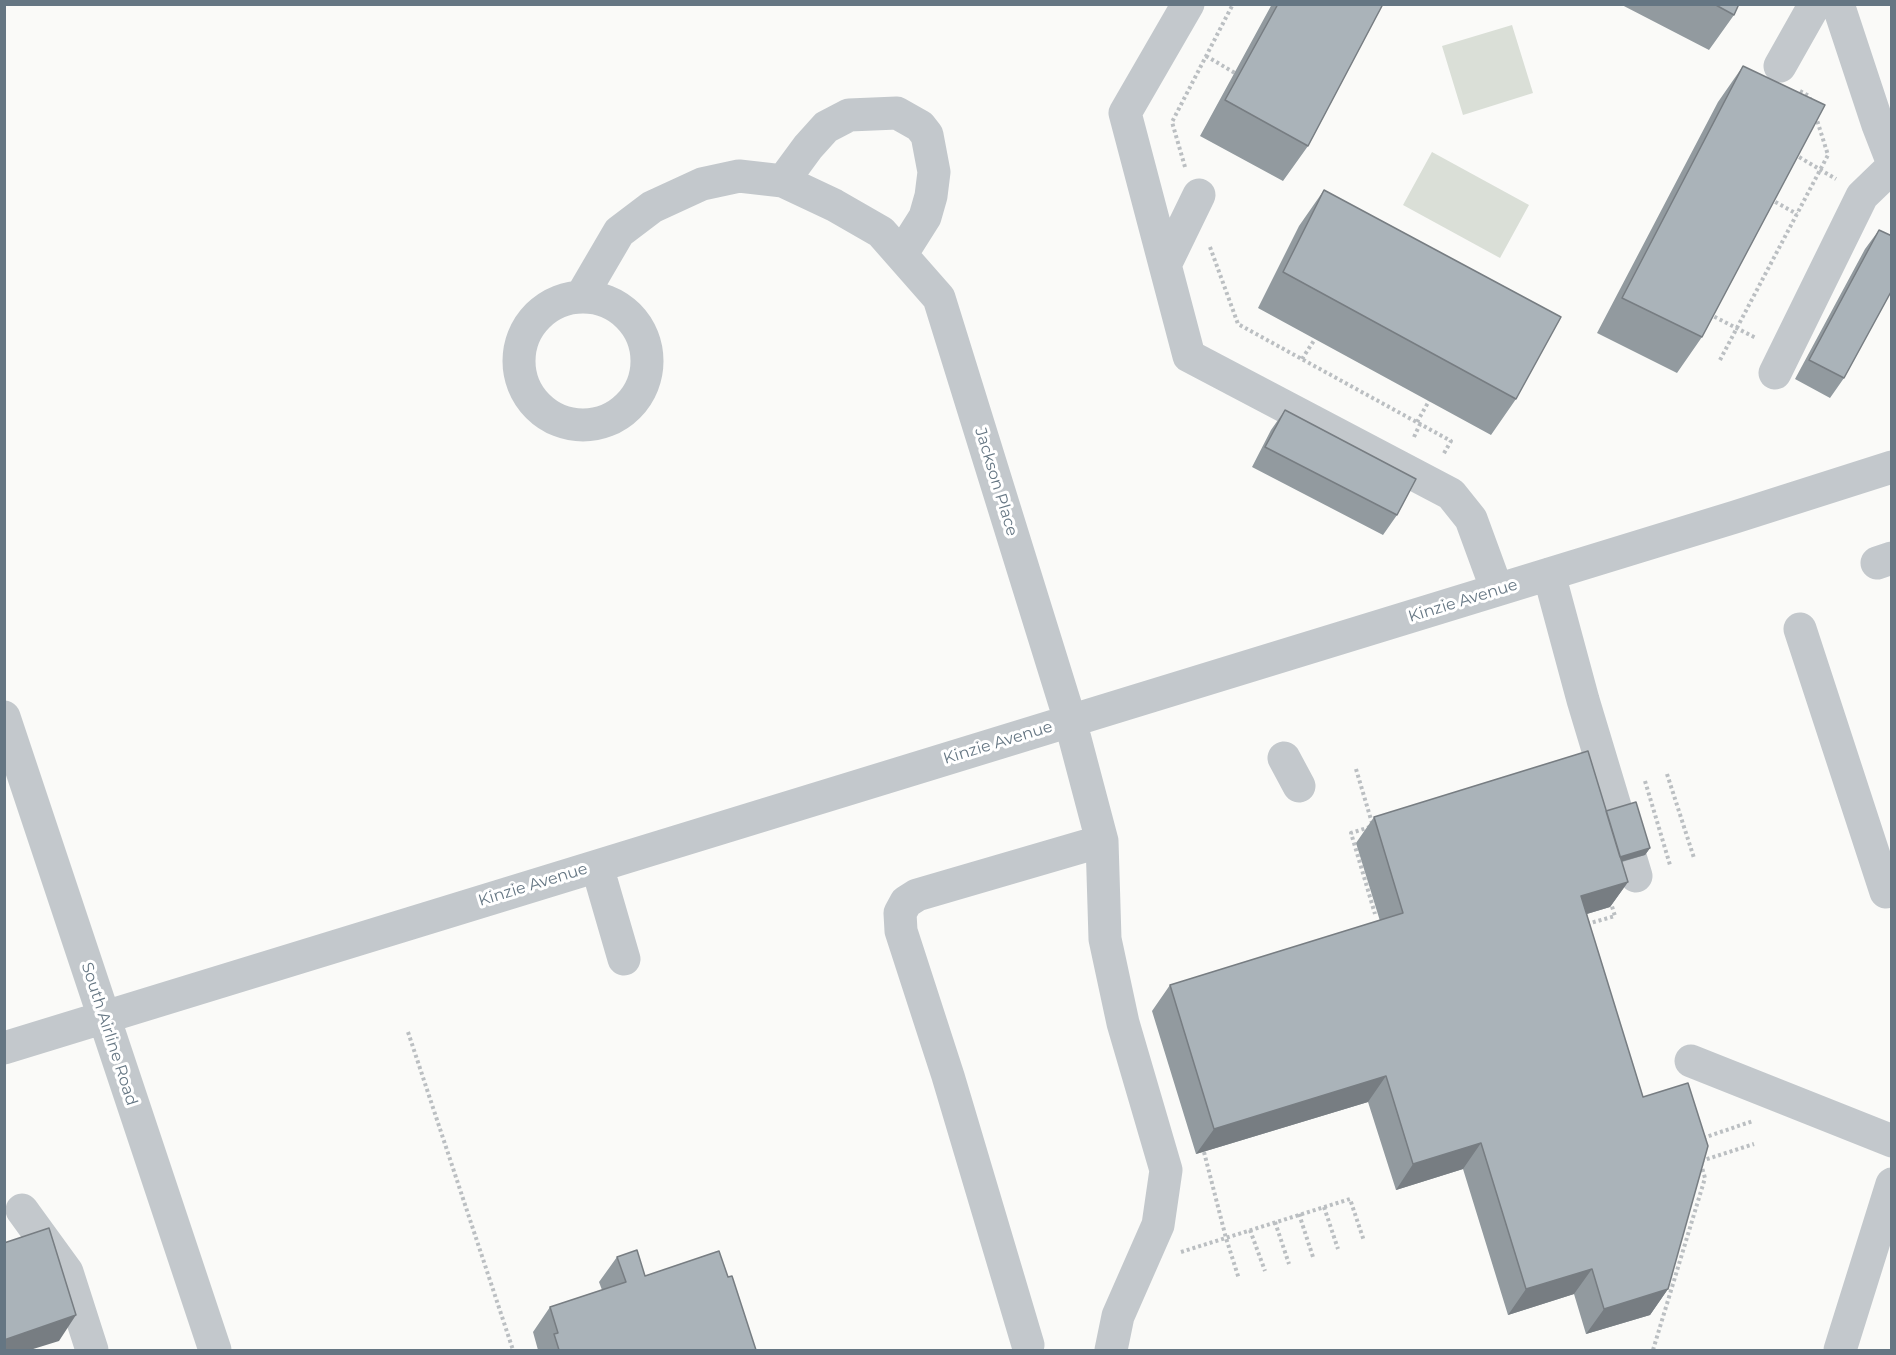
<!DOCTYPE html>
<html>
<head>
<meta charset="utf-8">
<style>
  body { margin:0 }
  #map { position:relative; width:1896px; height:1355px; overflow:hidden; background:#fafaf8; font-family:Montserrat,sans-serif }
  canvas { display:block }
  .frame { position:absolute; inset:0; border:6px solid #657683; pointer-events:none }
</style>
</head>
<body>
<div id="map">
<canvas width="1896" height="1355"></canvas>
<div class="frame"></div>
</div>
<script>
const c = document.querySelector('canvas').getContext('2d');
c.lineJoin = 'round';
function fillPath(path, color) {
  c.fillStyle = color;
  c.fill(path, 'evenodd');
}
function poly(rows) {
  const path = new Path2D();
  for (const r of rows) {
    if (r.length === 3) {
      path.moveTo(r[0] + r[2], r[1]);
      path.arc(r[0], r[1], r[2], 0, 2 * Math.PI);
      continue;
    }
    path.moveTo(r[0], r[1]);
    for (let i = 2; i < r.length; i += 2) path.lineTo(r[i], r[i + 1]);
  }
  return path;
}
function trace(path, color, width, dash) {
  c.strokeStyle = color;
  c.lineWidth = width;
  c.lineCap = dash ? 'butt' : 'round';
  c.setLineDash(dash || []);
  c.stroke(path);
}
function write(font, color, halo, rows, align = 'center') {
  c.font = font + ' Montserrat,sans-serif';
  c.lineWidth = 6;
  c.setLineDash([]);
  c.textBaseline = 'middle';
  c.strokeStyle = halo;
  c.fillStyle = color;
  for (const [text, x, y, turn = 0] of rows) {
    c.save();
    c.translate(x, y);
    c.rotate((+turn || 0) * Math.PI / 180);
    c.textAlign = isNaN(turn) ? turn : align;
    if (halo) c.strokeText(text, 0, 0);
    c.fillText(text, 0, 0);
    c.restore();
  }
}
fillPath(poly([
  [1512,25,1533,93,1463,115,1442,46],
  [1432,152,1529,205,1500,258,1403,205]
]), '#dadfd7');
trace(poly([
  [1206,56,1235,73],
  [1800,91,1809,96,1811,102],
  [1794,154,1836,179],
  [1185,167,1172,122,1233,4],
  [1770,199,1797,214],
  [1210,247,1238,324,1451,441,1443,455],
  [1709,314,1756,338],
  [1302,359,1315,339],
  [1720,360,1828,155,1816,117],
  [1417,422,1429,401],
  [1414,437,1420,424],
  [1356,769,1372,823],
  [1667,774,1694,858],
  [1645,781,1670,865],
  [1370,827,1351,833,1375,914],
  [1587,924,1615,916,1610,900],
  [408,1032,513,1350],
  [1703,1138,1753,1121],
  [1204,1152,1226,1238,1239,1279],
  [1701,1161,1754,1144],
  [1324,1207,1338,1249],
  [1299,1214,1313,1257],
  [1275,1222,1289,1264],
  [1250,1230,1265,1271],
  [1181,1252,1350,1199,1364,1241],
  [1653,1350,1705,1178,1701,1164]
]), '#bbbfc2', 4, [3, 3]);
trace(poly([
  [1188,4,1125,113,1189,356,1451,494,1471,519,1497,590],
  [1838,4,1878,125,1892,161],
  [1780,66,1815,4],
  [783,181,808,147,826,127,849,115,897,113,920,126,927,135,934,172,931,196,925,217,901,255],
  [1165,265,1199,195],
  [581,297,619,232,652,207,702,184,739,176,783,181,834,205,881,232,939,298,1070,720,1102,841,1105,939,1123,1023,1166,1170,1158,1225,1118,1316,1111,1350],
  [583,361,64],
  [1775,373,1862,196,1892,167],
  [1877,563,1892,558],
  [1549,574,1583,700,1636,876],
  [1800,629,1886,892],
  [4,717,215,1350],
  [1284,758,1299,786],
  [597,866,624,959],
  [4,1048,1735,517,1892,467],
  [1691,1061,1892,1141],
  [22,1210,67,1272,92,1350],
  [1028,1345,948,1076,901,931,900,913,906,902,917,895,1102,841],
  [1840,1350,1892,1184]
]), '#c3c8cc', 33);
fillPath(poly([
  [1272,4,1383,4,1308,146,1283,181,1200,136],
  [1620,4,1739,4,1734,15,1709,50],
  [1743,66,1702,337,1677,373,1597,333,1718,102],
  [1324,190,1516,399,1491,435,1258,308,1299,226],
  [1879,230,1844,378,1830,398,1795,379,1865,249],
  [1285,410,1397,515,1383,535,1252,467,1271,430],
  [1606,811,1650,848,1645,855,1622,862,1628,882,1610,907,1587,914,1668,1289,1650,1315,1586,1334,1574,1294,1508,1315,1463,1169,1396,1190,1368,1102,1196,1154,1152,1011,1170,985,1380,921,1356,843,1374,817],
  [617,1257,645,1276,728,1277,756,1350,538,1350,533,1332,550,1307,602,1290,599,1282]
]), '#929a9f');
fillPath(poly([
  [1650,848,1645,855,1598,868,1603,862],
  [1628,882,1610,907,1563,921,1581,896],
  [1386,1076,1368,1102,1196,1154,1214,1129],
  [1481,1143,1463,1169,1396,1190,1413,1164],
  [1592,1269,1574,1294,1508,1315,1526,1289],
  [1668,1289,1650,1315,1586,1334,1604,1309],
  [76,1315,59,1341,30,1350,4,1350,4,1340]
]), '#777d82');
const building = poly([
  [1278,4,1383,4,1308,146,1225,100,1278,4],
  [1714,4,1739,4,1734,15,1714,4],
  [1743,66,1825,105,1702,337,1622,298,1743,66],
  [1324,190,1561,317,1516,399,1283,272,1324,190],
  [1879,230,1892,236,1892,290,1844,378,1809,360,1879,230],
  [1285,410,1416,479,1397,515,1265,447,1285,410],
  [1588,751,1628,882,1581,896,1643,1097,1688,1083,1708,1146,1668,1289,1604,1309,1592,1269,1526,1289,1481,1143,1413,1164,1386,1076,1214,1129,1170,985,1403,913,1374,817,1588,751],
  [1636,802,1650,848,1620,857,1606,811,1636,802],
  [49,1228,76,1315,4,1340,4,1243,49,1228],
  [637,1250,645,1276,719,1251,728,1277,732,1276,756,1350,559,1350,554,1334,558,1333,550,1307,626,1282,617,1257,637,1250]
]);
fillPath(building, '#aab3b9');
trace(building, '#777d82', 1.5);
write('16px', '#657683', '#fff', [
  ["Jackson Place",996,482,73],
  ["Kinzie Avenue",1463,601,-17],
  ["Kinzie Avenue",998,743,-17],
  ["Kinzie Avenue",533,885,-17],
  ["South Airline Road",109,1034,72]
]);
</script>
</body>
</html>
